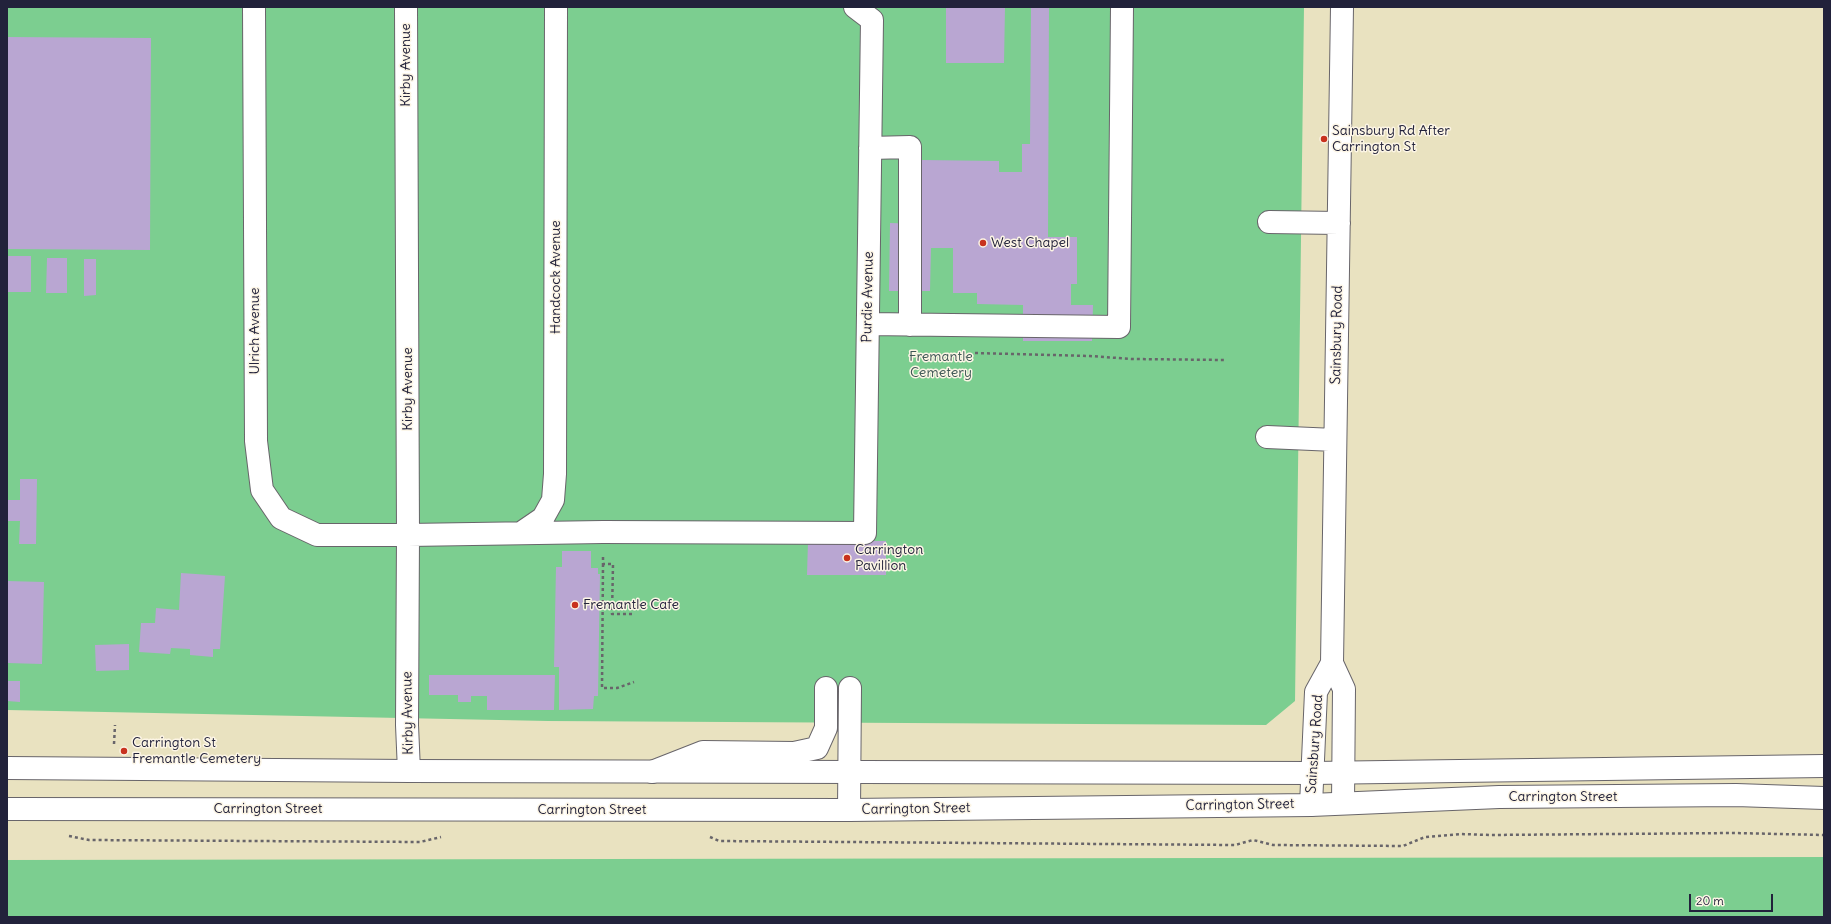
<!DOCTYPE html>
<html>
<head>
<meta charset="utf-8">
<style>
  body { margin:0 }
  #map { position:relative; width:1831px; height:924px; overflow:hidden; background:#e9e2c0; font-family:Delius,sans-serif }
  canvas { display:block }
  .frame { position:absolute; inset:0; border:8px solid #22223b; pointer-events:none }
  .scale { position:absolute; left:1689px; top:894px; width:84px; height:18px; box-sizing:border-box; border:2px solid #22223b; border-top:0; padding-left:5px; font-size:12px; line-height:14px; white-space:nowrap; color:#22223b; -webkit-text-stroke:3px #fcf5e5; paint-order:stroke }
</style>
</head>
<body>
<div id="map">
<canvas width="1831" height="924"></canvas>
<div class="frame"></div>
<div class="scale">20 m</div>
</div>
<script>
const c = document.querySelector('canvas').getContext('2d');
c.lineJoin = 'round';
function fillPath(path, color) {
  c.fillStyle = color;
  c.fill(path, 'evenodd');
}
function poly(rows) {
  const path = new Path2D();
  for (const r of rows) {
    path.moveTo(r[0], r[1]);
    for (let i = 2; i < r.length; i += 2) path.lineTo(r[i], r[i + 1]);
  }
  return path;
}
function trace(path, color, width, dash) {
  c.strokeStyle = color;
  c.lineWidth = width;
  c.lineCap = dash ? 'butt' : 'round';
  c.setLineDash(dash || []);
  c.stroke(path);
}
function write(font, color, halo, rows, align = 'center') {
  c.font = font + ' Delius,sans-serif';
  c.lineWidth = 3;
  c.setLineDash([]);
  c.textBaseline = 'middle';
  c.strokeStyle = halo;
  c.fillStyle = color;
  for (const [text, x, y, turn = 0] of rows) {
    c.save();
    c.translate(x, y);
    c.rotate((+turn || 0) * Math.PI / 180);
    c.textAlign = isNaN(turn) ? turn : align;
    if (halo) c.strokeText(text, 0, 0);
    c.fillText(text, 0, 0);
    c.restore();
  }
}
fillPath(poly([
  [7,7,1304,7,1295,701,1266,725,548,721,7,710],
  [1824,857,1824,917,7,917,7,860]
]), '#7cce90');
fillPath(poly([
  [946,7,1005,7,1004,63,946,63],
  [1031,7,1049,7,1048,237,1077,237,1077,284,1071,284,1071,305,1093,305,1092,341,1023,341,1023,305,977,304,977,293,953,293,953,248,931,248,930,291,889,291,890,223,922,224,922,160,999,161,999,172,1022,172,1022,144,1030,144],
  [7,37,151,38,150,250,7,249],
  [8,256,31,256,31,292,7,292],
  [47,258,67,258,67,293,46,293],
  [84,259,96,259,96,295,84,296],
  [20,479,37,479,36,544,19,544,20,521,7,521,7,500,20,500],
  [808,541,886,541,886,575,807,575],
  [562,551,591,551,591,568,598,568,598,574,600,574,598,696,594,696,593,709,559,710,559,667,554,667,556,567,562,567],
  [181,573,225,576,220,649,213,649,213,657,190,655,190,649,171,648,170,654,139,652,141,623,155,623,156,608,179,610],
  [7,581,44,582,42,664,7,663],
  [129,644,129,670,96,671,95,645],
  [429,675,555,675,554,710,487,710,487,696,471,696,471,702,458,702,458,695,429,695],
  [7,681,20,681,20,702,7,701]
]), '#b9a6d2');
const minor = poly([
  [254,7,256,441,262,490,281,518,317,535,408,535,603,532,865,533,872,20,855,7],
  [406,7,408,535,407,725,409,771],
  [1342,7,1332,663,1344,689,1343,803],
  [870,148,910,147,910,325],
  [1269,222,1339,223],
  [868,324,1119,327,1122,7],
  [1267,437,1335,440],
  [521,533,543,518,553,500,555,474,556,7],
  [652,772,703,752,794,753,817,748,826,728,826,688],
  [1311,805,1316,692,1332,663],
  [849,810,850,688]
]);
const major = poly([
  [7,768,409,771,1313,773,1824,766],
  [7,809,849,810,1311,805,1499,797,1736,795,1824,798]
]);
trace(minor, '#68656a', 24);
trace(major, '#68656a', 24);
trace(poly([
  [975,353,1090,356,1132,359,1226,360],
  [603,557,603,564,613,564,612,614,635,614],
  [603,564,602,688,617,688,634,682],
  [114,744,115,725],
  [69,836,89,840,420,842,441,837],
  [710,837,719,841,1235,845,1253,840,1273,845,1403,846,1425,837,1461,834,1490,835,1734,833,1824,835]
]), '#68656a', 2.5, [3, 3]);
trace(minor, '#fff', 22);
trace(major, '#fff', 22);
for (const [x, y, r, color] of [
  [1324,139,4,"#c8321e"],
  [983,243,4,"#c8321e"],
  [847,558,4,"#c8321e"],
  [575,605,4,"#c8321e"],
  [124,751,4,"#c8321e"]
]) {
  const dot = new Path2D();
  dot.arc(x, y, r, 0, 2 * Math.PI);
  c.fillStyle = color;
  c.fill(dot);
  trace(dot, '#fcf5e5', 1.5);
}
write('14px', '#22223b', '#fcf5e5', [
  ["Kirby Avenue",406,65,-90],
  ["Handcock Avenue",556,277,-90],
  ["Purdie Avenue",868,297,-89],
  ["Ulrich Avenue",255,331,-90],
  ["Sainsbury Road",1337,335,-89],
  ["Kirby Avenue",408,389,-90],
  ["Kirby Avenue",408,713,-91],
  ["Sainsbury Road",1315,744,-86],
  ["Carrington Street",1563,797],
  ["Carrington Street",1240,805,-1],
  ["Carrington Street",268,809],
  ["Carrington Street",916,809,-1],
  ["Carrington Street",592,810]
]);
write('14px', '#22223b', '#fcf5e5', [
  ["Sainsbury Rd After",1332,131],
  ["Carrington St",1332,147],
  ["West Chapel",991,243],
  ["Carrington",855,550],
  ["Pavillion",855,566],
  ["Fremantle Cafe",583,605],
  ["Carrington St",132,743],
  ["Fremantle Cemetery",132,759]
], 'left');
write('14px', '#3d5654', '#fcf5e5', [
  ["Fremantle",941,357],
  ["Cemetery",941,373]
]);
</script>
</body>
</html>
